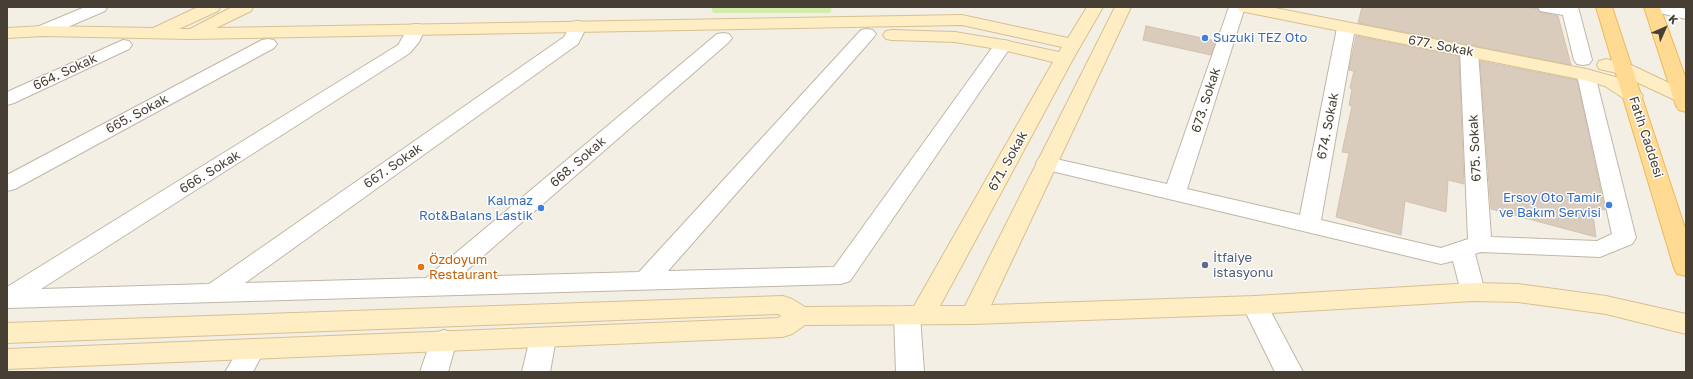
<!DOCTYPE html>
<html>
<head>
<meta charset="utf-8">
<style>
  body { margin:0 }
  #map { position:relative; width:1693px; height:379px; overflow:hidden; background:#f4efe5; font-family:"Golos Text",sans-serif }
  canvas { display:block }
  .frame { position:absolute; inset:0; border:8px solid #473f34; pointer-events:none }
  .north { position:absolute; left:1645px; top:8px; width:40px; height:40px; -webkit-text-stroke:3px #fff; paint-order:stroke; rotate:45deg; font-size:11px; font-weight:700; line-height:16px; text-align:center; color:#473f34 }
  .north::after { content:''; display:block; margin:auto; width:14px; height:18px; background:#473f34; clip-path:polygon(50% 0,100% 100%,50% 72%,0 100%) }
</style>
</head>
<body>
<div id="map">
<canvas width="1693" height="379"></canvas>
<div class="frame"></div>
<div class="north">K</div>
</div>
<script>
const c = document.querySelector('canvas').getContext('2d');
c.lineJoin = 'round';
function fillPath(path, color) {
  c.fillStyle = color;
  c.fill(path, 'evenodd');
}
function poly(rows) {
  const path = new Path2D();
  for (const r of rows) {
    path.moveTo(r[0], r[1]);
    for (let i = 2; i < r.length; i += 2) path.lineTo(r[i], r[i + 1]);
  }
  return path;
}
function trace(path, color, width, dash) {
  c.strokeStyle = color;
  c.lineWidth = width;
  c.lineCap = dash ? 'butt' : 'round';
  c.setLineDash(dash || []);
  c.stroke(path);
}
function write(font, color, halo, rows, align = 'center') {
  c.font = font + ' "Golos Text",sans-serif';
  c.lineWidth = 3;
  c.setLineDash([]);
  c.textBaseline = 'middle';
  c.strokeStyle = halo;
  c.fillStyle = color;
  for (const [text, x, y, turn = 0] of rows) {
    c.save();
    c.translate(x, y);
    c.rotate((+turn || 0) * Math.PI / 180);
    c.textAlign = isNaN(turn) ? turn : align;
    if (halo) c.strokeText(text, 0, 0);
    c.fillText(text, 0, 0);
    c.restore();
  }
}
fillPath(poly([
  [711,7,832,7,830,13,713,13]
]), '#d2ecaa');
const building = poly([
  [1362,7,1526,7,1538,9,1540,12,1558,16,1571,65,1358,23,1362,7],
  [1146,26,1216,41,1211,55,1143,40,1146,26],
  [1356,36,1459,56,1464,184,1448,180,1446,212,1405,201,1401,235,1336,217,1349,153,1342,152,1352,106,1349,105,1352,89,1350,88,1354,71,1349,70,1356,36],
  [1480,61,1577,80,1605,210,1592,207,1596,237,1491,209,1480,61]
]);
fillPath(building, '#daccbd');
trace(building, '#d2c1ac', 1);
const street = poly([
  [85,7,107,7,105,11,49,35,43,36,37,35,34,31,37,27,85,7],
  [1229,7,1245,7,1187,189,1300,215,1337,28,1340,24,1346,23,1352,24,1355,28,1321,220,1441,248,1468,239,1460,51,1463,47,1469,46,1475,47,1478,51,1491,237,1597,241,1612,234,1577,75,1579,71,1586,69,1593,71,1595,75,1636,238,1632,244,1600,257,1481,252,1475,254,1485,292,1482,298,1473,301,1464,298,1461,292,1453,261,1441,264,1039,168,1036,163,1039,158,1047,157,1167,184,1229,7],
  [1538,7,1578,7,1592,60,1589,64,1583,65,1577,64,1574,60,1563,15,1540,11,1538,7],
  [1649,7,1678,7,1686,9,1686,19,1651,11,1649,7],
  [578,21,584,22,587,26,578,44,245,283,426,278,717,34,723,33,729,34,732,38,729,42,459,277,639,272,861,30,867,29,873,30,876,34,873,38,668,271,834,267,997,41,1003,40,1009,41,1012,45,850,281,841,284,7,308,7,287,398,45,410,25,416,24,422,25,425,29,419,42,410,53,41,289,209,284,564,37,572,22,578,21],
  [268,39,274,40,277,44,274,48,15,189,7,191,7,175,262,40,268,39],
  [123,40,129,41,132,45,129,49,14,103,7,105,7,92,123,40],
  [1255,296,1264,299,1303,372,1275,372,1242,305,1246,299,1255,296],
  [907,306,916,308,920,315,924,372,896,372,894,315,898,308,907,306],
  [543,328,552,331,556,338,550,372,522,372,530,338,534,331,543,328],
  [444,330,453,333,457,340,448,372,420,372,431,340,435,333,444,330],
  [252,339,261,342,265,349,253,372,225,372,243,342,252,339]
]);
const secondary = poly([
  [198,7,220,7,218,11,179,29,190,29,232,7,253,7,251,11,216,28,962,15,1068,38,1087,7,1103,7,1073,59,940,306,965,306,1115,7,1131,7,991,305,1255,296,1473,283,1518,284,1606,296,1686,314,1686,334,1606,314,1518,302,1473,301,1255,314,973,324,805,325,792,334,783,337,7,369,7,349,778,318,781,316,778,314,7,343,7,323,783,296,792,299,805,307,914,306,1053,62,1003,50,955,42,892,40,886,39,883,35,886,31,892,30,955,32,1003,40,1059,52,1062,47,962,25,190,39,43,36,7,38,7,28,43,26,153,28,198,7],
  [1237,7,1270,7,1586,69,1619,78,1640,92,1643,96,1640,100,1633,102,1626,100,1605,86,1584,80,1245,12,1239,11,1237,7],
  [1606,59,1629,64,1686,91,1686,101,1682,102,1675,100,1617,73,1599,69,1597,65,1599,61,1606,59]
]);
const primary = poly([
  [1596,7,1612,7,1686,231,1686,276,1677,274,1674,268,1596,7],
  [1644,7,1660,7,1686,79,1686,112,1679,110,1676,106,1644,7]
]);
trace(street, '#c0b6a7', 2);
trace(secondary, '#d7c191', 2);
trace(primary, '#edb85a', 2);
fillPath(street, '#fff');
fillPath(secondary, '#ffedc4');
fillPath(primary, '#ffda93');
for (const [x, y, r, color] of [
  [1205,38,4,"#3f7fe0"],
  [1609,205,4,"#3f7fe0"],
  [541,208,4,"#3f7fe0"],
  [1205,265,4,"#5c6f8a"],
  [421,267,4,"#e8710a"]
]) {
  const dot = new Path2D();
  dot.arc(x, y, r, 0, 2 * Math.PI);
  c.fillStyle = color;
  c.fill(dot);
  trace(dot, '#fff', 1.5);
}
write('13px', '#366cbe', '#fff', [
  ["Suzuki TEZ Oto",1213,38,"left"],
  ["Ersoy Oto Tamir",1601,198],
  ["ve Bakım Servisi",1601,213],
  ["Kalmaz",533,201],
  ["Rot&Balans Lastik",533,216]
], 'right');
write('13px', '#473f34', '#fff', [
  ["677. Sokak",1441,46,11],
  ["664. Sokak",65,72,-25],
  ["673. Sokak",1206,100,-72],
  ["665. Sokak",137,114,-28],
  ["674. Sokak",1328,126,-79],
  ["Fatih Caddesi",1646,137,72],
  ["675. Sokak",1475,148,-93],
  ["671. Sokak",1008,161,-61],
  ["668. Sokak",578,162,-41],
  ["667. Sokak",393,166,-35],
  ["666. Sokak",210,172,-32]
]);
write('13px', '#4e5e75', '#fff', [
  ["İtfaiye",1213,258],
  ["istasyonu",1213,273]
], 'left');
write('13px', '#c56008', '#fff', [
  ["Özdoyum",429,260],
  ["Restaurant",429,275]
], 'left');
</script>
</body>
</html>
